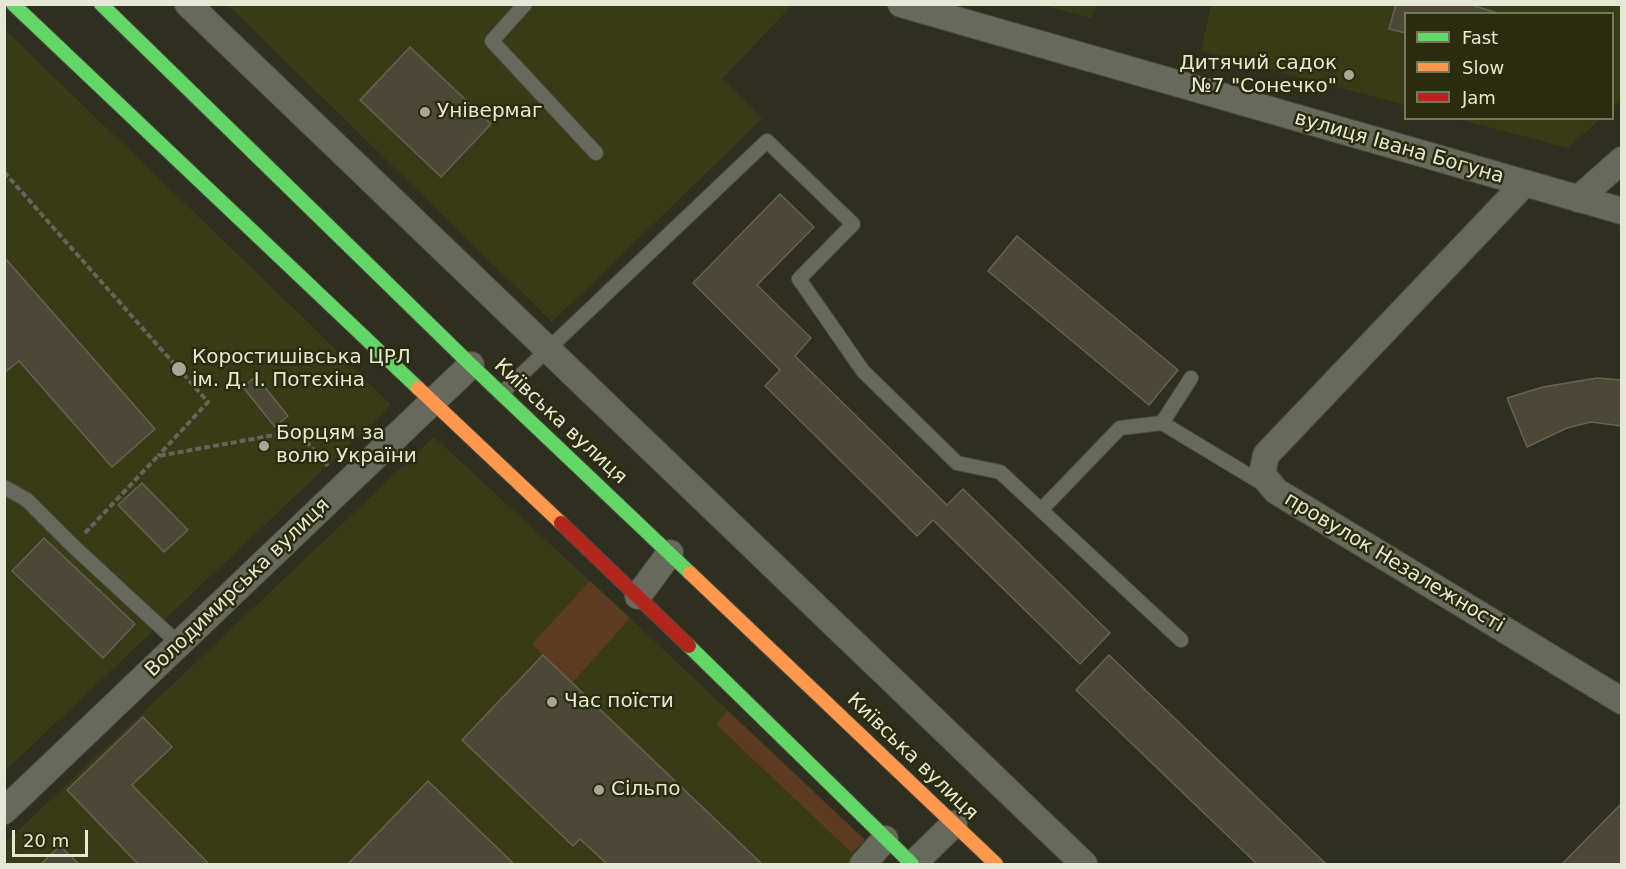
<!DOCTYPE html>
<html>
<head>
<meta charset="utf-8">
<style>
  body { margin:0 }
  #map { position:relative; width:1626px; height:869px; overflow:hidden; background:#2e2f1f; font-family:"DejaVu Sans",sans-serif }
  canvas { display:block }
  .frame { position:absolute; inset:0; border:6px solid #e6e8d6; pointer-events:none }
  .legend { position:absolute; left:1404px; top:12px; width:210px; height:108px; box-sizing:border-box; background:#2a2c0d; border:2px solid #75775d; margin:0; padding:8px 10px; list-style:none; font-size:18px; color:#e6e8d6 }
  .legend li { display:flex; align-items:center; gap:12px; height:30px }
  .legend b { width:30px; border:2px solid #75775d }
  .scale { position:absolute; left:12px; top:830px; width:76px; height:27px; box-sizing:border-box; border:3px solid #e6e8d6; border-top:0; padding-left:8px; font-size:18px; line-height:21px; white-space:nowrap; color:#e6e8d6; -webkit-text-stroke:4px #2a2c0d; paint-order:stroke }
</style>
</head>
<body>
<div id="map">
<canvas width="1626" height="869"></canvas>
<div class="frame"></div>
<ul class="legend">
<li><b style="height:8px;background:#63d668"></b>Fast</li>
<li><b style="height:8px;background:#ff974d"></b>Slow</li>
<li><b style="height:8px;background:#b3261e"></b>Jam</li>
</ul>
<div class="scale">20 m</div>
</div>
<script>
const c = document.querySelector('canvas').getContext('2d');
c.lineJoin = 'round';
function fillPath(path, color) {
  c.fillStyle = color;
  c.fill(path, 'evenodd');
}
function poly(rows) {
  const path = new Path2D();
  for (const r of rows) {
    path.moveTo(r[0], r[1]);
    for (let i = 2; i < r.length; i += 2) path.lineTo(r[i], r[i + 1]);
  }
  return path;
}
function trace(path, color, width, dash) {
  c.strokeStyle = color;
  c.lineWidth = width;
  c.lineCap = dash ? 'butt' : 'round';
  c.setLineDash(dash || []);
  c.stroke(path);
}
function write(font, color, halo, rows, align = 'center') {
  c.font = font + ' "DejaVu Sans",sans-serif';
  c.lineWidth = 5;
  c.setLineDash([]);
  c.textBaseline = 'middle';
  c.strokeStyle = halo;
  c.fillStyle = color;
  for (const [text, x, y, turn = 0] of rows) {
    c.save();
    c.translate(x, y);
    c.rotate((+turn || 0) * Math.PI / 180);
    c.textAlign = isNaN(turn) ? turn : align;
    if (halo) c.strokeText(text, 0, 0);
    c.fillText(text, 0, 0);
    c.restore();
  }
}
fillPath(poly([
  [228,5,792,5,722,79,762,119,552,322],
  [1042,5,1097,4,1097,5,1092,18],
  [1211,5,1621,5,1621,99,1613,107,1612,14,1406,14,1405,105,1201,51],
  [5,30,318,332,391,405,5,771],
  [1458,119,1600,119,1568,148],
  [434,437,630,618,865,840,852,853,864,864,5,864,5,843]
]), '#393b17');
fillPath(poly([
  [590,581,630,618,572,683,532,644],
  [728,711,865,840,852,853,716,724]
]), '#5d3a22');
const building = poly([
  [1396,4,1468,4,1501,14,1406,14,1406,33,1389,29,1396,4],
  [410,47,491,124,441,177,360,100,410,47],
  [780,194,814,227,757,285,811,338,795,356,947,505,963,489,1110,633,1080,664,933,520,917,536,765,386,780,370,693,283,780,194],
  [1017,236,1178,370,1149,405,988,271,1017,236],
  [4,257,155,429,112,467,19,361,4,373,4,257],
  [256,376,288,416,275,427,243,387,256,376],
  [1597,378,1622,380,1622,426,1591,422,1567,428,1527,447,1507,398,1543,387,1597,378],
  [142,483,188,530,164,552,118,505,142,483],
  [44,538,135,624,103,658,12,571,44,538],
  [543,655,762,864,607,864,580,839,573,846,462,740,543,655],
  [1109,655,1326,864,1257,864,1076,690,1109,655],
  [143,717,172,747,132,785,209,864,138,864,67,790,143,717],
  [428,781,514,864,348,864,428,781],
  [1622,803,1622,864,1562,864,1622,803],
  [60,846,79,864,41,864,60,846]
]);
fillPath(building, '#4d4836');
trace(building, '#656255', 1.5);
const lane = poly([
  [525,4,492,41,596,153],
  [501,394,767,141,853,224,799,279,863,371,957,463,1000,472,1181,640],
  [1162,423,1265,485],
  [4,487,27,500,72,545,179,644],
  [1041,510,1120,428,1162,423,1191,378]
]);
const street = poly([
  [188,4,1084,864],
  [901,4,1622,211],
  [1524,184,1266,455,1262,474,1276,491,1622,701],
  [1578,199,1622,160],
  [638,596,670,553],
  [4,811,471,365],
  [863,864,885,839],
  [913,864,954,824]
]);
const fast = poly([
  [13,4,418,388],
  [101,4,471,365,690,573],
  [689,646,912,864]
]);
const slow = poly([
  [418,388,561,523],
  [690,573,996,864]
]);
const jam = poly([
  [561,523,689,646]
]);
trace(lane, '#4c4c3e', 16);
trace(street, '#4c4c3e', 28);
trace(fast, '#4c4c3e', 16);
trace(slow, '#4c4c3e', 16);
trace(jam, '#4c4c3e', 16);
trace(poly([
  [4,172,208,402,158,456],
  [85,533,158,456,297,431,329,467]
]), '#646558', 4, [6, 3]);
trace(lane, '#68695d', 14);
trace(street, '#68695d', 26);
trace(fast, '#63d668', 14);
trace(slow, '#ff974d', 14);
trace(jam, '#b3261e', 14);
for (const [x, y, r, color] of [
  [1349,75,6,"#a6a796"],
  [425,112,6,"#a6a796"],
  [179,369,8,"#a6a796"],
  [264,446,6,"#a6a796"],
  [552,702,6,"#a6a796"],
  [599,790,6,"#a6a796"]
]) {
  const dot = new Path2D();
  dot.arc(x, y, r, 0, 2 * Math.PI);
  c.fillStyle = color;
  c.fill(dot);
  trace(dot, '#2a2c0d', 2);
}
write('20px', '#e6e8d6', '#2a2c0d', [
  ["Дитячий садок",1337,64,"right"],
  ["№7 \"Сонечко\"",1337,87,"right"],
  ["Універмаг",437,112],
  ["Коростишівська ЦРЛ",192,358],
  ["ім. Д. І. Потєхіна",192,381],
  ["Борцям за",276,434],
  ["волю України",276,457],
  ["Час поїсти",564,702],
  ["Сільпо",611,790]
], 'left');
write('20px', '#e6e8d6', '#2a2c0d', [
  ["вулиця Івана Богуна",1399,148,16],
  ["Київська вулиця",560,422,43],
  ["провулок Незалежності",1394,563,31],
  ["Володимирська вулиця",238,588,-44],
  ["Київська вулиця",912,757,44]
]);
</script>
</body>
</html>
